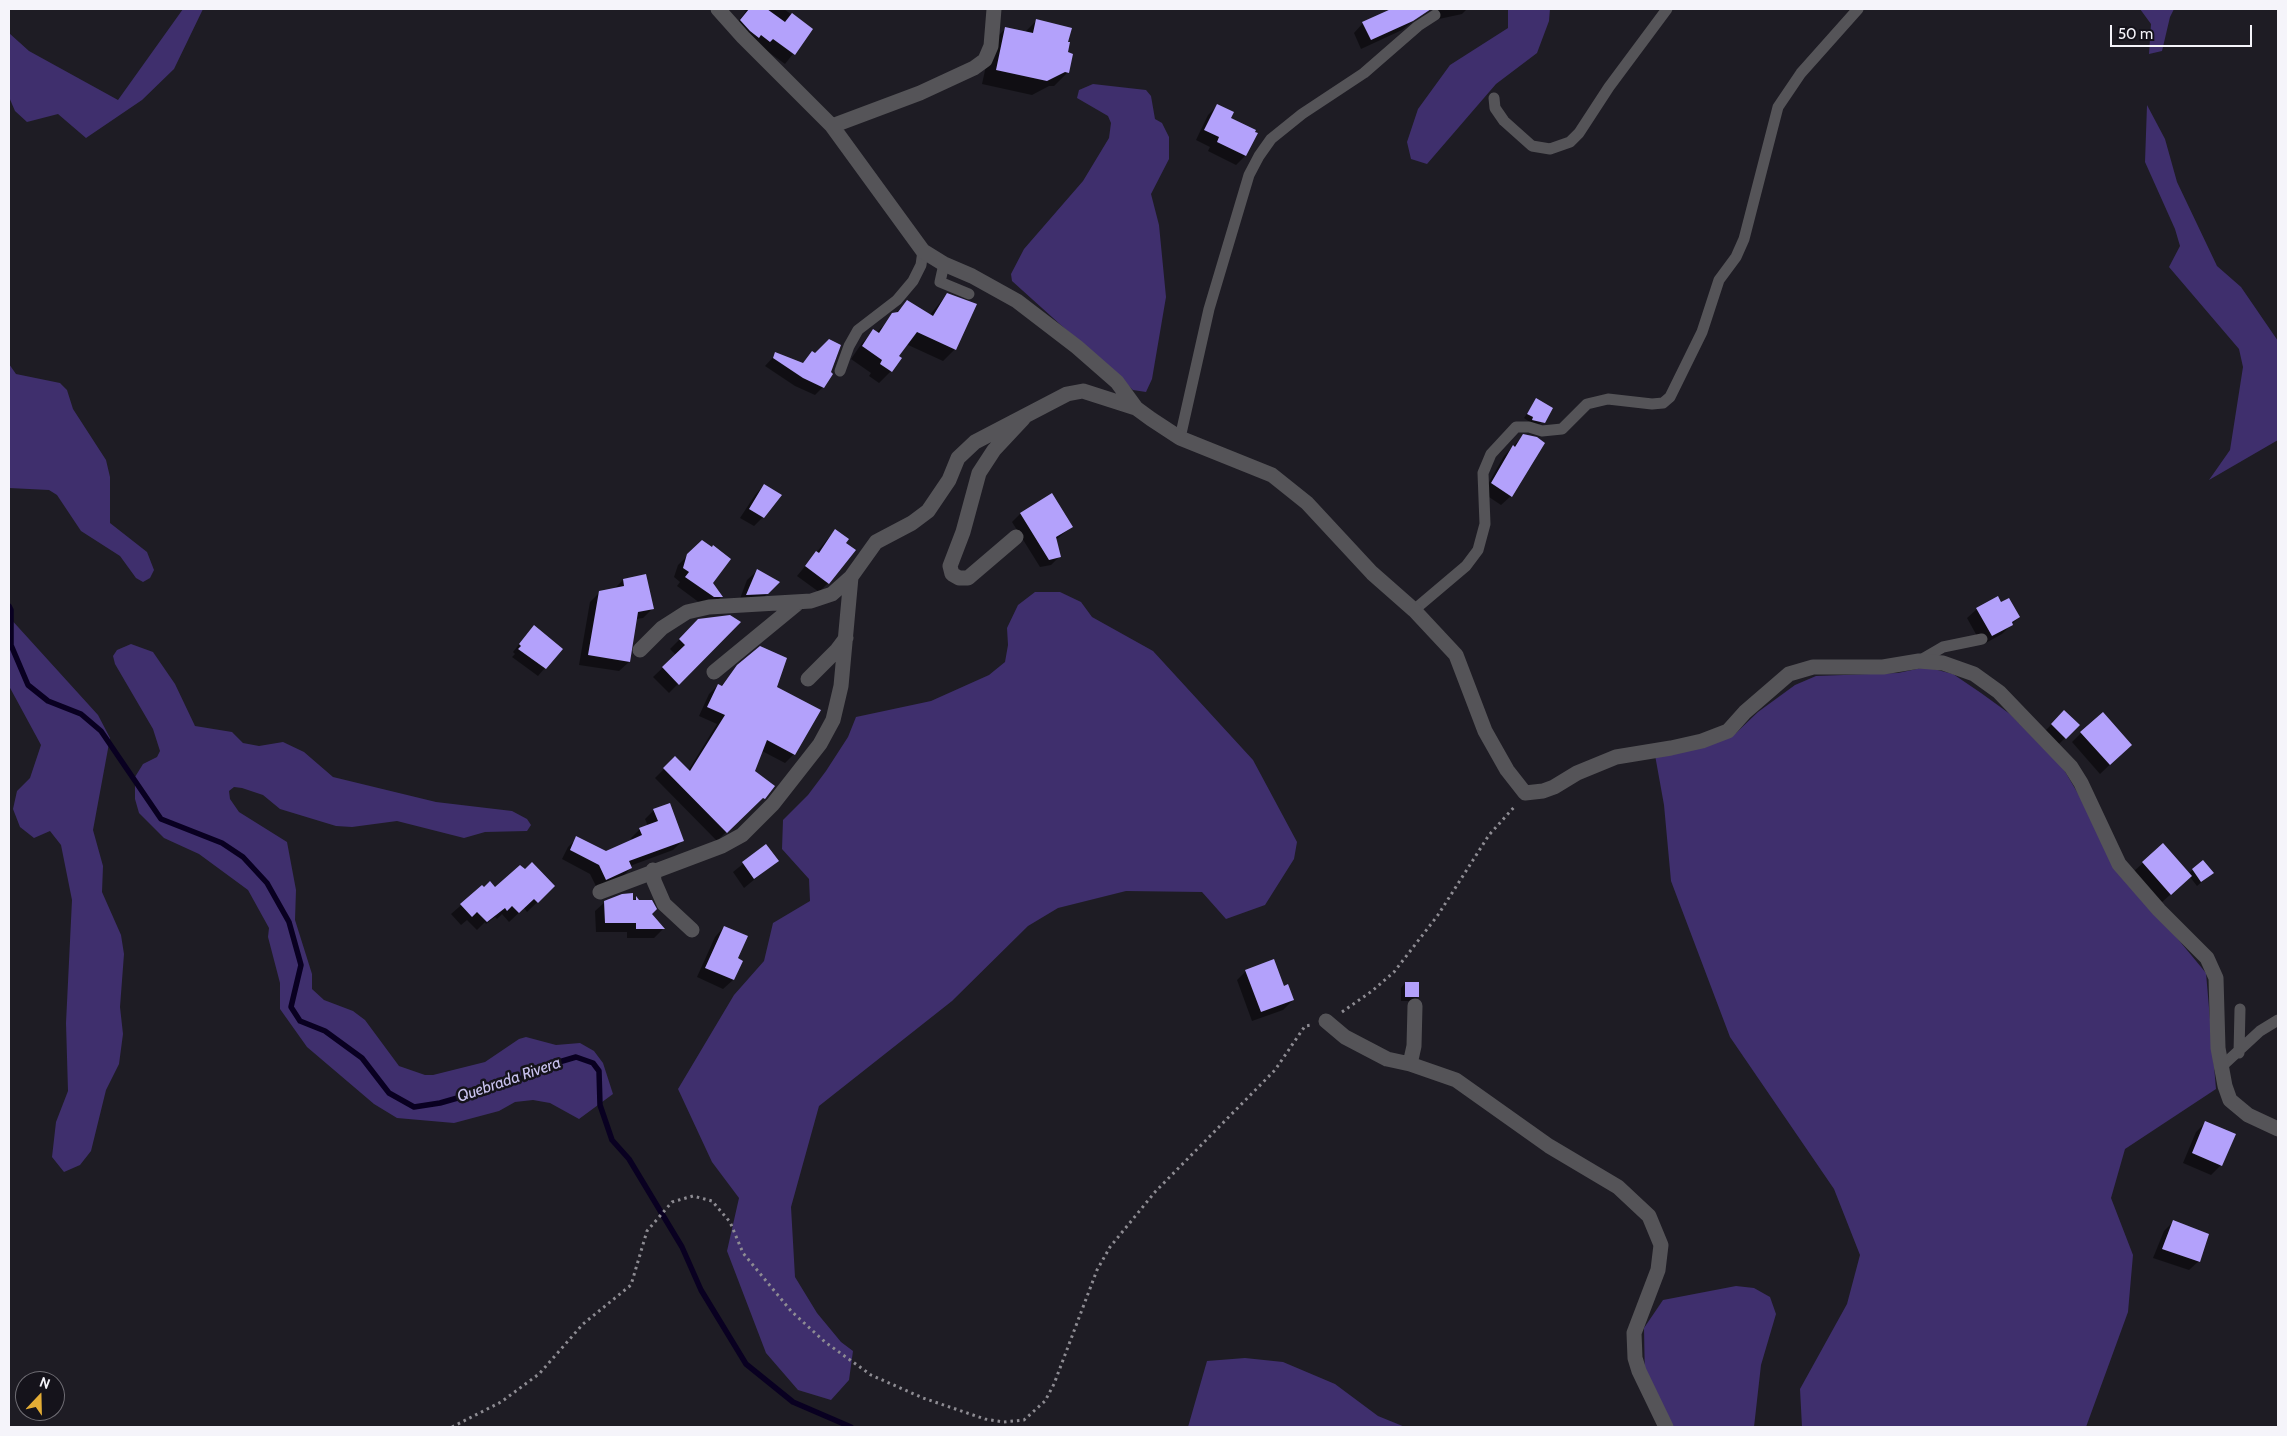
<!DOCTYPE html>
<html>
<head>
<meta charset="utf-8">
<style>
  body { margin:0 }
  #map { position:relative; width:2287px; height:1436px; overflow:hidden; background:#1e1c24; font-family:Cabin,sans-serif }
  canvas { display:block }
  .frame { position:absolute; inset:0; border:10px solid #f5f4fa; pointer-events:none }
  .north { position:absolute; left:15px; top:1371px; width:50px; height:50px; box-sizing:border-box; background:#15131b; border:1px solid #6f6d74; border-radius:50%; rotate:21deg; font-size:14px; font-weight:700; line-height:20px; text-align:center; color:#f5f4fa }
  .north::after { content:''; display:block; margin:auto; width:18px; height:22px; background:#e4ad35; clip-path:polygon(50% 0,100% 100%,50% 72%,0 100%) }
  .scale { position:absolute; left:2110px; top:25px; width:142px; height:22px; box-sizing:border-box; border:2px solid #f5f4fa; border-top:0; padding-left:6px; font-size:15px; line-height:18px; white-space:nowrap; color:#f5f4fa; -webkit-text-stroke:4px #15131b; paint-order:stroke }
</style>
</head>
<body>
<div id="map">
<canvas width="2287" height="1436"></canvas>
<div class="frame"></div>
<div class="north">N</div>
<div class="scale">50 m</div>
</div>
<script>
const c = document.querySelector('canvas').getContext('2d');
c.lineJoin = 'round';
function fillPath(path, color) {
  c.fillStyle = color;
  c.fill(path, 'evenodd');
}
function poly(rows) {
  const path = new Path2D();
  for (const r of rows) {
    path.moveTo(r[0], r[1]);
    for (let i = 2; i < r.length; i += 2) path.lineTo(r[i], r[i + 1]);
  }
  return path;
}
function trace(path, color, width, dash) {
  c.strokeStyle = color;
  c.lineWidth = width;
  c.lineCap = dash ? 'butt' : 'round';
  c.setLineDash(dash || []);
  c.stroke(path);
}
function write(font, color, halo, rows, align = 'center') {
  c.font = font + ' Cabin,sans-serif';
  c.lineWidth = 5;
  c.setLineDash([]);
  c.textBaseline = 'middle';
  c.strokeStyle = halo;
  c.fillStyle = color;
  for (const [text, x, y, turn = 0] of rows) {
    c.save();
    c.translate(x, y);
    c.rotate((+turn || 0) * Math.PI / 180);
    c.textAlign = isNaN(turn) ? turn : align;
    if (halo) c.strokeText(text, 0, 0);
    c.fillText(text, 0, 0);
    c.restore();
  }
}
fillPath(poly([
  [183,9,203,9,174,69,142,100,86,138,58,114,27,122,15,111,9,97,9,33,29,51,118,100],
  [1508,9,1550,9,1549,21,1537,53,1496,84,1427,164,1411,159,1407,142,1418,109,1450,65,1508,28],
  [2140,9,2174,9,2170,17,2162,51,2149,54,2151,24],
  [1093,84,1146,90,1151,96,1155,119,1162,123,1169,137,1169,159,1151,194,1159,225,1166,297,1152,379,1146,392,1133,390,1012,281,1011,274,1024,249,1083,181,1109,138,1111,123,1108,116,1077,98,1079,90],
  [2147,105,2165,139,2177,182,2217,266,2241,287,2278,341,2278,440,2209,480,2230,450,2243,367,2239,349,2169,267,2180,246,2175,229,2145,162],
  [9,364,16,374,60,383,67,390,73,409,106,460,110,477,110,523,147,552,154,570,150,578,143,582,136,578,120,556,81,531,57,495,49,490,9,488],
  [1035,592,1060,592,1081,602,1092,617,1153,651,1253,760,1297,842,1294,859,1265,905,1226,919,1202,892,1126,891,1058,908,1028,926,952,1001,819,1106,791,1207,795,1277,817,1313,841,1342,853,1351,849,1380,831,1400,798,1390,766,1353,727,1251,739,1198,712,1162,678,1089,734,995,764,961,773,923,810,901,809,879,782,849,783,820,808,795,826,771,848,737,856,717,931,701,989,675,1005,662,1008,645,1007,628,1018,605],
  [9,617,98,715,110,738,93,830,103,866,102,892,121,935,124,954,120,1007,123,1034,119,1064,106,1090,91,1151,80,1165,64,1172,52,1157,56,1122,68,1091,66,1023,72,900,61,845,50,831,34,838,20,827,13,809,17,791,30,778,41,745,9,686],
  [131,644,153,652,175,684,195,726,232,732,243,743,259,746,283,742,304,752,333,777,436,802,512,811,527,819,531,825,527,831,485,832,464,838,397,821,352,827,336,826,280,809,263,795,242,788,234,787,229,791,230,799,239,812,287,842,296,890,295,920,312,974,312,989,324,1000,353,1011,365,1020,399,1066,425,1075,433,1075,485,1062,519,1039,526,1037,556,1045,580,1043,594,1051,603,1063,613,1094,579,1119,550,1103,533,1100,515,1102,499,1111,454,1123,397,1118,374,1104,307,1047,280,1009,280,983,268,937,269,928,248,890,199,854,164,838,139,813,135,799,135,777,143,764,157,757,160,751,153,729,115,664,113,656,117,650],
  [1926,667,1953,674,1981,693,2010,714,2063,768,2080,797,2177,938,2206,973,2216,1089,2125,1149,2111,1198,2133,1255,2128,1312,2086,1427,1802,1427,1800,1389,1847,1304,1860,1255,1834,1189,1730,1037,1671,881,1664,805,1655,755,1736,733,1758,712,1795,685,1816,676,1898,673],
  [1736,1286,1754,1288,1770,1297,1776,1314,1761,1365,1754,1427,1664,1427,1645,1383,1644,1328,1663,1300],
  [1245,1358,1283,1362,1335,1384,1378,1416,1405,1427,1188,1427,1207,1361]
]), '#3f2f6d');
fillPath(poly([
  [741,9,784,9,812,30,785,64,763,48,732,30,746,11],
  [1393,9,1425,9,1426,11,1402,30,1361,49,1354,33,1363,23],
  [1437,9,1466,9,1466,10,1462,14,1439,19],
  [1036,21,1070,28,1066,53,1068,72,1054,86,1049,86,1032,95,982,84,991,43,1005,29,1024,33],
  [1217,106,1245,156,1236,165,1208,151,1210,147,1196,140,1208,115],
  [947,294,955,349,943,361,906,344,897,357,891,371,879,383,869,376,871,373,851,359,862,343,874,331,876,333,907,302,929,316],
  [812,353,815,355,823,387,815,395,795,386,765,366,776,354,802,364],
  [1536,400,1552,409,1537,427,1524,418],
  [1523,436,1535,460,1511,496,1501,505,1483,493,1504,456],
  [764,485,763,517,754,526,740,518,755,495],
  [1052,495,1071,527,1056,540,1060,556,1051,565,1040,567,1012,522,1020,514],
  [835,530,828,583,819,592,797,576],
  [702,542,711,583,721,597,712,606,704,606,677,586,680,582,674,577,678,565],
  [757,571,778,583,758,603,738,604,747,580],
  [645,575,653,608,643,618,636,619,629,662,619,671,579,665,590,602,600,592,614,589,623,580],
  [1997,598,2000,604,2019,617,2002,634,1982,645,1967,618,1977,609],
  [698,621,739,622,669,693,653,677,676,655,670,649],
  [534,626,561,649,538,676,512,657,515,654,513,652],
  [738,666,819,711,794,754,785,763,762,751,754,771,773,786,717,841,655,778,675,758,688,771,717,724,699,716,709,694,718,685,721,686],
  [2064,712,2078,725,2056,747,2042,734],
  [2081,733,2121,754,2100,774,2072,742],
  [654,810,682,841,673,850,630,866,631,868,622,877,597,888,590,874,562,859,568,847,577,838,606,852,632,840,631,838,640,829,648,826,645,819],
  [2163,845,2188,874,2193,870,2212,873,2197,886,2190,877,2161,903,2133,872],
  [765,846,777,861,744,888,733,872],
  [554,886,527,912,524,908,509,922,502,914,497,919,495,917,486,924,485,922,477,930,467,920,461,925,451,914,482,887,495,889],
  [636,898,663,929,654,938,627,938,627,932,596,932,595,911,605,902,632,902],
  [724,927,737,959,741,961,733,980,723,989,697,977,715,937],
  [1246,971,1283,987,1293,1000,1283,1010,1252,1021,1237,980],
  [1405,983,1418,997,1414,1001,1401,1001,1401,988],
  [2206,1122,2221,1165,2211,1175,2183,1163,2196,1132],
  [2173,1222,2199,1261,2189,1270,2153,1258,2164,1231]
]), '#0007');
trace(poly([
  [9,606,11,610,11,645,28,685,48,701,81,714,101,731,161,819,222,843,243,857,267,883,289,922,301,965,291,1007,300,1021,325,1031,362,1058,389,1093,414,1107,440,1103,517,1081,542,1067,576,1057,593,1063,599,1071,600,1105,612,1140,629,1159,682,1247,701,1290,746,1364,793,1402,851,1427]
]), '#090021', 5.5);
fillPath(poly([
  [749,9,767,9,785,22,792,13,813,29,795,55,773,39,770,42,761,35,759,38,750,31,740,20],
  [1391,9,1431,9,1413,21,1371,40,1362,22],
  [1036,19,1072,28,1068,42,1070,42,1068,52,1073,54,1069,73,1065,72,1047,81,996,70,1005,27,1033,33],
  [1217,104,1234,112,1231,118,1256,130,1255,132,1258,133,1246,156,1217,142,1219,137,1204,130],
  [947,293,977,304,956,350,917,332,899,356,902,358,892,372,880,364,882,360,862,346,873,329,879,333,892,313,898,312,907,300,933,316],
  [829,339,841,345,831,372,833,374,824,388,803,378,773,358,775,352,803,363,812,351,815,353],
  [1536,398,1553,408,1545,423,1532,420,1533,417,1527,414],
  [1523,434,1537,437,1545,443,1512,497,1491,483,1513,445,1515,447],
  [764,484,782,495,764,518,749,509],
  [1052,493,1073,527,1056,537,1061,557,1049,560,1020,513],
  [835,529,849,539,846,543,856,550,829,584,805,566,816,551,819,553],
  [702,540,712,547,713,545,731,559,713,583,723,597,714,597,685,577,689,572,683,568,687,554],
  [757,569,780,582,768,594,746,595],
  [646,574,654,609,638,612,630,662,588,655,599,591,624,586,623,579],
  [1998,596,2001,602,2009,598,2020,617,2012,622,2013,625,1992,636,1976,608],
  [730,615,741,622,679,685,662,667,685,645,679,639,698,619],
  [534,625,563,649,546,669,518,649,521,646,519,644],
  [760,646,787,658,777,687,821,710,795,755,767,740,755,771,775,786,765,799,763,798,727,833,663,768,675,756,690,771,725,715,707,707,718,684,722,686,737,665],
  [2064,710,2080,725,2066,739,2051,724],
  [2103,712,2132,745,2110,765,2080,732],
  [670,803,684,841,629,861,632,868,606,880,599,865,570,850,576,836,606,851,642,835,639,828,658,821,653,809],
  [2163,843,2192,876,2171,895,2142,862],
  [766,844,779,861,754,879,742,862],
  [2203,860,2214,873,2201,882,2192,869],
  [532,862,555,886,538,903,534,899,519,913,512,906,507,911,505,908,487,922,477,912,472,917,460,904,482,885,484,887,490,881,495,887,520,865,525,869],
  [633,893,633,900,636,900,636,896,639,900,652,900,657,909,652,914,665,929,636,929,636,923,605,923,604,901,622,894],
  [724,926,748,936,738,958,743,961,734,980,705,968],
  [1274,959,1284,986,1288,984,1294,1000,1261,1012,1245,970],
  [1405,982,1419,982,1419,997,1405,997],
  [2205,1121,2236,1134,2222,1166,2192,1153],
  [2173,1220,2209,1234,2200,1262,2162,1249]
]), '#b3a1fb');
trace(poly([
  [1342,1012,1372,991,1394,972,1438,915,1489,835,1516,805],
  [452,1427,501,1402,539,1374,583,1324,631,1285,647,1231,672,1202,693,1196,712,1201,730,1222,743,1253,791,1311,825,1342,871,1375,923,1398,985,1419,1003,1422,1024,1420,1045,1401,1054,1384,1097,1270,1110,1247,1155,1192,1275,1070,1305,1026,1311,1025]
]), '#8e8c93', 3, [2.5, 4]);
trace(poly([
  [1494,98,1495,108,1504,121,1532,146,1550,149,1570,142,1579,133,1609,87,1667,9],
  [944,264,940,282,969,294],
  [840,371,849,346,858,330,897,300,913,281,921,265,923,251],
  [1180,438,1209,309,1249,175,1259,156,1271,139,1302,114,1364,73,1418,26,1435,15],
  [1414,610,1466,566,1478,550,1485,524,1483,473,1491,454,1516,427,1529,427,1542,431,1562,429,1587,404,1608,399,1652,404,1663,403,1670,397,1702,332,1719,280,1736,257,1744,239,1778,107,1801,73,1858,9],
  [1919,661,1943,647,1982,639],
  [2239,1053,2240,1009],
  [2220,1068,2260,1031,2278,1020]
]), '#555458', 11);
trace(poly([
  [718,9,743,37,832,126,923,251,944,264,972,276,1017,301,1077,347,1117,382,1136,408,1151,419,1180,438,1272,475,1307,503,1372,573,1414,610,1456,655,1485,731,1507,770,1525,793,1543,791,1554,787,1577,773,1616,757,1671,748,1702,741,1728,731,1745,712,1789,674,1813,667,1883,667,1919,661,1943,663,1974,674,1999,692,2071,767,2081,783,2119,864,2159,910,2207,958,2216,978,2218,1048,2225,1086,2230,1100,2248,1115,2278,1129],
  [832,126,920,93,974,68,985,60,991,46,994,9],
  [1016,537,968,578,959,578,952,574,950,566,963,532,979,473,994,450,1023,419],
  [640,650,662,628,687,612,709,607,811,601,832,594,851,577],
  [714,672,798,603],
  [808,679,837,650,846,638],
  [653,870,654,881,664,904,692,930],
  [600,892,722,846,742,835,773,804,820,744,833,720,841,686,851,577,876,542,912,523,928,511,949,480,958,458,975,442,1067,394,1083,391,1136,408],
  [1326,1021,1345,1037,1387,1059,1410,1064,1456,1080,1549,1146,1618,1187,1649,1216,1661,1245,1658,1270,1634,1333,1635,1358,1639,1371,1666,1427],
  [1410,1064,1414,1046,1415,1006]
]), '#555458', 15);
write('italic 16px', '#cac3f0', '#15131b', [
  ["Quebrada Rivera",509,1080,-19]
]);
</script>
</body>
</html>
